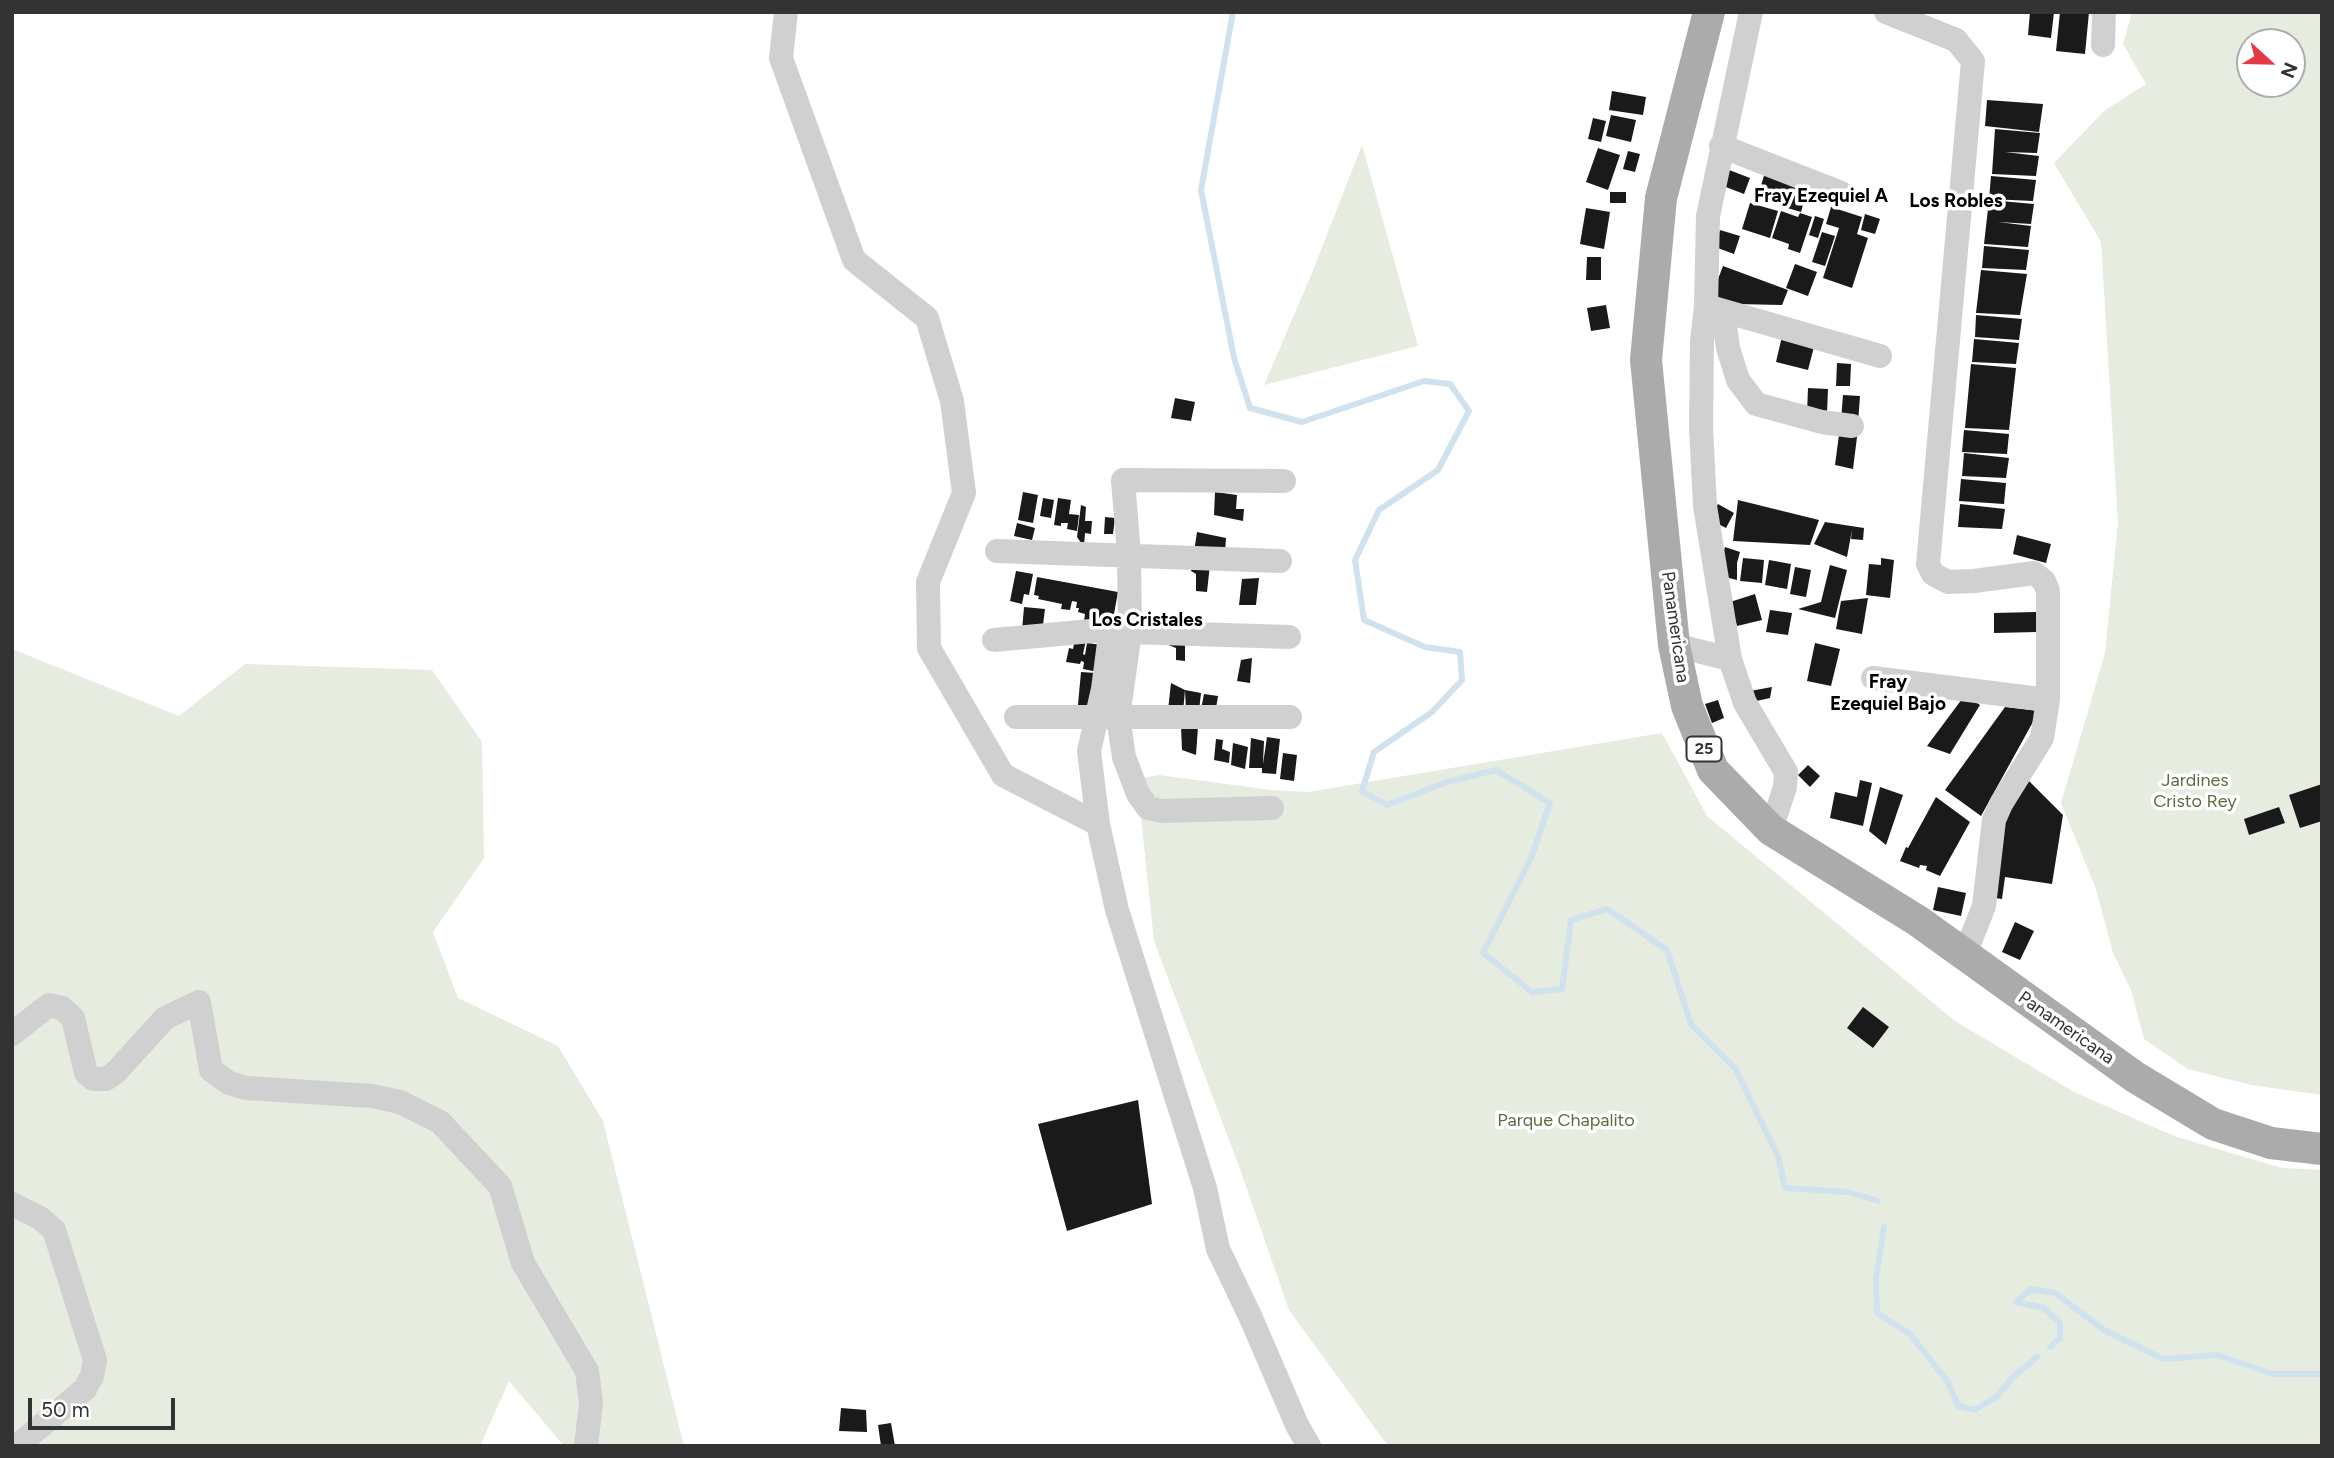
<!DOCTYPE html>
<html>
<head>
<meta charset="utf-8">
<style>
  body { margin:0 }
  #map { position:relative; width:2334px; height:1458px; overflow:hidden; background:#fff; font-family:Figtree,sans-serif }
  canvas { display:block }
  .frame { position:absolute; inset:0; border:14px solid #333; pointer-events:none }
  .north { position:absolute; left:2236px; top:28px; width:70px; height:70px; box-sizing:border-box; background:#fff; border:2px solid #adadad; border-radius:50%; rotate:112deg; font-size:19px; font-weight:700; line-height:28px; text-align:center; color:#333 }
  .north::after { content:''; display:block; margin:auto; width:24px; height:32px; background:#e63946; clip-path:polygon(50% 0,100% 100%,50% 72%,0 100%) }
  .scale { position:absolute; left:28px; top:1398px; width:147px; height:32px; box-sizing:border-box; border:4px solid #333; border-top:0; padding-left:9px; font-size:21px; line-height:24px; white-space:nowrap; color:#333; -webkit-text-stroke:5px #fff; paint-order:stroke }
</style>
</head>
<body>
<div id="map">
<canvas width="2334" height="1458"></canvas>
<div class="frame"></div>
<div class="north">N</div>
<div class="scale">50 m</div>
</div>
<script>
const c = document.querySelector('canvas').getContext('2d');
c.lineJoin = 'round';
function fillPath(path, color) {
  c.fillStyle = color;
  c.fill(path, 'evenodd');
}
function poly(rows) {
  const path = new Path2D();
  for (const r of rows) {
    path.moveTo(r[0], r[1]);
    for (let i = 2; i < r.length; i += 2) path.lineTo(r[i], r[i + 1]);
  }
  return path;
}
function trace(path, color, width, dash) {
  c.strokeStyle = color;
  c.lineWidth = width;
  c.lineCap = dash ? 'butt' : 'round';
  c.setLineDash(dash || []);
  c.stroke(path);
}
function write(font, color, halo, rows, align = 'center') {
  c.font = font + ' Figtree,sans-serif';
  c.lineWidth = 7;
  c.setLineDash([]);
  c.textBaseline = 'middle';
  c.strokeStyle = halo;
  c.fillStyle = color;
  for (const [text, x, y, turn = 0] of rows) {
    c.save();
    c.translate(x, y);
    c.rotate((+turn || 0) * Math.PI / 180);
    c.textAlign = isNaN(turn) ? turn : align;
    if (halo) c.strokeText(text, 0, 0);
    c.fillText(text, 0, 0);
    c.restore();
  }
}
fillPath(poly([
  [2132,12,2322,12,2322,1095,2251,1085,2188,1069,2144,1039,2131,990,2113,953,2096,889,2061,803,2105,653,2118,523,2101,242,2054,163,2104,111,2146,84,2123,44],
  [2250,42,2292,42,2292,84,2250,84],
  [1362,145,1418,346,1264,385,1312,273],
  [12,649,179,716,245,664,432,670,482,742,484,858,433,932,458,998,558,1046,603,1121,684,1446,564,1446,509,1381,480,1446,12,1446],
  [1662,733,1707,816,1955,1021,2074,1092,2174,1136,2282,1168,2322,1170,2322,1446,1388,1446,1289,1310,1241,1172,1154,941,1137,779,1159,775,1271,790,1308,792]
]), '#e6ecdf');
trace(poly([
  [1233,12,1201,190,1234,358,1250,408,1302,422,1424,381,1450,384,1469,411,1438,470,1379,510,1355,560,1364,620,1425,647,1460,652,1462,680,1432,712,1374,752,1362,791,1387,805,1447,782,1496,770,1550,803,1531,858,1483,953,1532,992,1562,989,1571,920,1607,909,1667,950,1691,1024,1735,1068,1778,1156,1785,1188,1848,1192,1878,1201],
  [1884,1227,1876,1278,1877,1313,1910,1334,1948,1382,1958,1406,1975,1410,1997,1396,2012,1378,2037,1357],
  [2050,1347,2060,1338,2060,1323,2044,1308,2016,1302,2031,1289,2055,1293,2104,1330,2163,1359,2217,1355,2273,1374,2322,1374]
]), '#cfe2ee', 6);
fillPath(poly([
  [2030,12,2054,12,2051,38,2028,35],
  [2060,12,2089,12,2085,54,2056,51],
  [1612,91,1646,97,1643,115,1609,110],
  [1987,100,2043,104,2039,132,1985,126],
  [1611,115,1636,120,1631,142,1606,136],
  [1593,118,1606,121,1601,142,1588,139],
  [1995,129,2040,133,2037,153,2005,152,2039,156,2036,176,1992,174],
  [1598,148,1620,155,1608,190,1586,182],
  [1628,151,1640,154,1635,172,1623,169],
  [1724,168,1750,178,1744,194,1718,184],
  [1766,169,1809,183,1801,212,1757,199],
  [1991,176,2036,180,2033,201,1989,199],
  [1610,192,1626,192,1626,203,1610,203],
  [1989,200,2034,204,2031,224,1998,222,2031,226,2028,247,1984,244],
  [1750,203,1778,211,1770,238,1742,229],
  [1831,207,1862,217,1857,234,1868,238,1852,288,1823,278,1839,228,1826,224],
  [1586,208,1610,212,1604,249,1580,244],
  [1781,211,1798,217,1800,213,1812,217,1800,253,1788,249,1789,244,1772,238],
  [1865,214,1880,219,1875,234,1861,230],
  [1815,216,1824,219,1818,238,1809,235],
  [1720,230,1740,236,1734,254,1715,247],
  [1822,232,1835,236,1825,266,1812,262],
  [1984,246,2029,250,2026,270,1982,268],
  [1587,257,1601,257,1601,280,1586,280],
  [1795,264,1817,272,1808,296,1786,288],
  [1723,266,1788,290,1782,305,1736,304,1712,295],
  [1981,270,2027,274,2020,315,1976,313],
  [1606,305,1610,328,1591,331,1587,308],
  [1976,315,2022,319,2019,340,1975,337],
  [1783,332,1816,339,1808,370,1776,362],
  [1974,339,2019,343,2016,364,1972,362],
  [1837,363,1851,364,1850,386,1836,386],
  [1971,364,2016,368,2009,430,1965,428],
  [1808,388,1828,389,1827,414,1807,413],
  [1843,395,1860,396,1858,423,1841,420],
  [1175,398,1195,402,1191,421,1171,418],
  [1840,427,1858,429,1853,469,1835,465],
  [1964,430,2009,434,2007,454,1962,452],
  [1964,453,2009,458,2006,478,1962,476],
  [1961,479,2006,483,2004,504,1959,501],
  [1023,492,1038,495,1033,523,1018,520],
  [1215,492,1237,495,1236,509,1244,509,1243,521,1214,515],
  [1043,498,1054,500,1051,518,1040,516],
  [1058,498,1071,500,1069,514,1079,515,1077,531,1067,529,1068,523,1061,523,1061,526,1054,525],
  [1738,500,1819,520,1810,545,1733,541],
  [1718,504,1734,513,1726,528,1710,520],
  [1960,504,2005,509,2002,529,1958,527],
  [1081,505,1086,507,1085,521,1092,521,1091,534,1085,533,1084,547,1077,537],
  [1105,517,1115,518,1113,534,1104,534],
  [1825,522,1864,528,1863,540,1851,539,1852,530,1847,557,1814,544],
  [1017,523,1035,528,1032,540,1014,536],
  [1197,532,1226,538,1225,553,1194,552],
  [2017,535,2051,544,2046,563,2013,554],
  [1725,547,1740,552,1737,563,1737,580,1717,575],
  [1743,558,1764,560,1762,583,1740,581],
  [1881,558,1894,560,1890,598,1866,595,1869,564,1881,565],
  [1194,560,1210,564,1207,592,1196,591,1196,574,1191,571],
  [1769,560,1791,564,1787,589,1765,585],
  [1830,565,1847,570,1835,618,1798,609,1821,602],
  [1795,567,1811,570,1806,597,1790,594],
  [1016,571,1033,574,1029,595,1024,594,1022,604,1010,601],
  [1037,577,1118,592,1112,625,1084,621,1085,614,1078,612,1079,608,1076,608,1077,602,1072,601,1070,610,1061,609,1062,604,1038,599,1039,596,1034,595],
  [1259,578,1256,605,1239,605,1242,579],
  [1755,594,1762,620,1737,626,1730,602],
  [1868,598,1862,634,1836,629,1841,601],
  [1024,607,1045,609,1042,633,1022,631],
  [1770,610,1792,613,1788,635,1766,632],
  [2036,612,2037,632,1994,633,1994,613],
  [1185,637,1185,661,1176,660,1176,648,1161,642],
  [1075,638,1086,640,1083,654,1085,655,1087,643,1102,645,1098,672,1083,669,1084,662,1081,661,1080,664,1066,662,1069,648,1073,649],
  [1815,643,1840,649,1831,686,1807,681],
  [1252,658,1250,683,1237,681,1241,660],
  [1081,672,1096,673,1092,717,1077,715],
  [1171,683,1185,690,1201,693,1199,711,1186,711,1185,690,1183,713,1168,710],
  [1772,687,1770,698,1752,702,1750,691],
  [1204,694,1218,696,1215,714,1200,714],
  [1965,695,1980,705,1950,754,1927,746],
  [1718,700,1724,718,1712,723,1705,704],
  [2005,707,2039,711,1981,816,1945,790],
  [1181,726,1198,727,1196,755,1182,750],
  [1267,737,1280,739,1276,774,1262,773,1262,768,1249,768,1251,738,1264,741,1263,764],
  [1216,739,1223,740,1222,749,1230,752,1229,763,1214,760],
  [1233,743,1248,747,1245,769,1231,765],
  [1283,753,1297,755,1294,781,1280,779],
  [1808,765,1820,776,1810,787,1798,775],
  [1860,780,1872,783,1863,826,1830,818,1835,792,1857,797],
  [2029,781,2063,815,2052,884,2005,877,2002,899,1987,897,1998,828],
  [2322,784,2322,821,2300,828,2289,795],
  [1880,787,1903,795,1886,845,1869,831],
  [1936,797,1970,822,1940,876,1926,870,1927,866,1920,865,1919,868,1900,861,1906,847,1908,848],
  [2279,807,2285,823,2249,835,2244,819],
  [1938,887,1966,893,1961,916,1933,910],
  [2015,922,2034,931,2020,960,2002,952],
  [1863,1007,1889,1027,1873,1048,1847,1028],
  [1138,1100,1152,1204,1067,1231,1038,1124],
  [841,1408,866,1410,867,1432,839,1431],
  [891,1423,895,1446,881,1446,878,1425]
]), '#1a1a1a');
trace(poly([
  [786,12,781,58,854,260,927,318,952,401,964,493,928,582,929,648,1003,775,1098,824,1117,910,1205,1188,1218,1249,1251,1318,1297,1425,1309,1446],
  [1751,12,1708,216,1706,306,1702,341,1701,428,1705,506,1730,659,1745,703,1786,772,1785,787,1771,830],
  [1886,12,1956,40,1973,61,1928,564,1933,574,1948,582,1974,581,2034,573,2044,581,2048,591,2048,700,2042,738,2001,804,1994,820,1984,906,1965,954],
  [2103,45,2104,12],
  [1721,146,1841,193],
  [1710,307,1880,356],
  [1723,311,1728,348,1738,380,1756,404,1822,422,1852,426],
  [997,551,1280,561],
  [1130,632,1289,637],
  [994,640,1102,630,1110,635,1103,689,1089,751,1098,824],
  [1674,645,1730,659],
  [1873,678,2048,700],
  [1016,717,1290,717],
  [1272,808,1162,811,1148,808,1138,794,1124,757,1118,717,1130,632,1129,554,1123,480,1284,481],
  [12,1034,49,1005,62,1008,73,1018,86,1073,93,1079,106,1079,116,1072,165,1018,199,1002,211,1070,229,1083,246,1088,372,1096,400,1102,440,1122,500,1186,523,1263,587,1371,591,1403,586,1446],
  [12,1204,40,1218,54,1230,95,1360,92,1376,85,1389,17,1446]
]), '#d0d0d0', 24);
trace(poly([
  [1709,12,1661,198,1646,360,1674,645,1687,706,1713,770,1771,830,1918,921,2135,1077,2213,1124,2271,1143,2322,1149]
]), '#ababab', 32);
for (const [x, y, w] of [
  [1704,749,35]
]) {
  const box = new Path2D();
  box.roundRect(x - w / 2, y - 12.5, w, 25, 5);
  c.fillStyle = '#fff';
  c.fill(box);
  trace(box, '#333', 2);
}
write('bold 16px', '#333', null, [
  ["25",1704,749]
]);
write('18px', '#333', '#fff', [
  ["Panamericana",1675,627,82],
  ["Panamericana",2066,1028,35]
]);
write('18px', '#56703f', '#fff', [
  ["Jardines",2195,781],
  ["Cristo Rey",2195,802],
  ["Parque Chapalito",1566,1121]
]);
write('bold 19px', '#000', '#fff', [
  ["Fray Ezequiel A",1821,196],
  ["Los Robles",1956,201],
  ["Los Cristales",1147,620],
  ["Fray",1888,682],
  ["Ezequiel Bajo",1888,704]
]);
</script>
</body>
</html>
